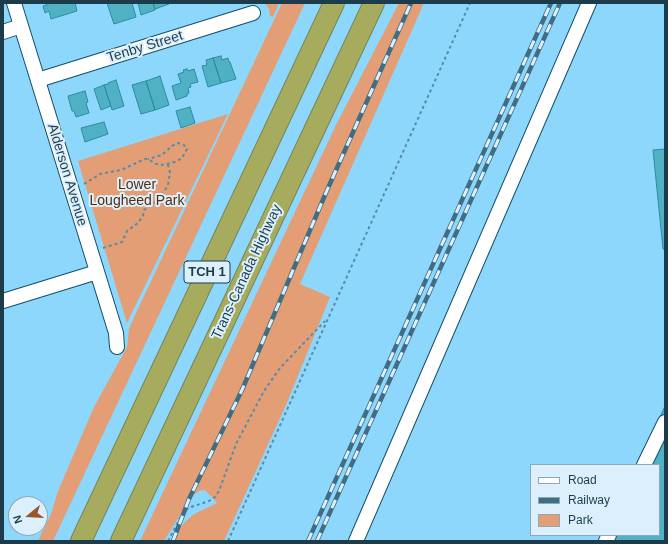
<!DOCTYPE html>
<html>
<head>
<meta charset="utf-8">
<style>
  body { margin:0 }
  #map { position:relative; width:668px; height:544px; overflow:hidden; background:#8dd7fd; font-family:Arial,sans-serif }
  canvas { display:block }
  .frame { position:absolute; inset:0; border:4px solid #1d3c4b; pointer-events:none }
  .legend { position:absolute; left:530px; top:464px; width:130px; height:72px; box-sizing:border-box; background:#dbf0fc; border:1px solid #8fa8b5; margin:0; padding:5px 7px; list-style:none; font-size:12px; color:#1d3c4b }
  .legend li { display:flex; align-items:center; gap:8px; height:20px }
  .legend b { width:20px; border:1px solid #8fa8b5 }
  .north { position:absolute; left:8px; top:496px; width:40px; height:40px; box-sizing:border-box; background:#dbf0fc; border:1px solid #8fa8b5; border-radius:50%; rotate:252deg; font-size:11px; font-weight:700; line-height:16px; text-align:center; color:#1d3c4b }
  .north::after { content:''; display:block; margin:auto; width:14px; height:18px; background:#9a5629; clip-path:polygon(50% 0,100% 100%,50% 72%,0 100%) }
</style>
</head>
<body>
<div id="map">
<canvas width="668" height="544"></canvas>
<div class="frame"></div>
<ul class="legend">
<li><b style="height:5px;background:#fff"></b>Road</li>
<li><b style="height:5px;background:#406d83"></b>Railway</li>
<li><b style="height:11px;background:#e39e75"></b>Park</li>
</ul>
<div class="north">N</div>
</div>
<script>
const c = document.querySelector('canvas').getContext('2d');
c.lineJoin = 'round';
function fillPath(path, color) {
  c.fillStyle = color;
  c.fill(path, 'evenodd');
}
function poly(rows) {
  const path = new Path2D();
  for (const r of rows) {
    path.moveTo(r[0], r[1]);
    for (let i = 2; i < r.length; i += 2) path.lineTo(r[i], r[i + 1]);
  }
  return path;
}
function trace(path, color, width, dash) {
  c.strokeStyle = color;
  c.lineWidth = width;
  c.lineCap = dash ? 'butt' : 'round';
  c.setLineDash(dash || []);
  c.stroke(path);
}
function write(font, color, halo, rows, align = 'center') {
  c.font = font + ' Arial,sans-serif';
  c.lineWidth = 4;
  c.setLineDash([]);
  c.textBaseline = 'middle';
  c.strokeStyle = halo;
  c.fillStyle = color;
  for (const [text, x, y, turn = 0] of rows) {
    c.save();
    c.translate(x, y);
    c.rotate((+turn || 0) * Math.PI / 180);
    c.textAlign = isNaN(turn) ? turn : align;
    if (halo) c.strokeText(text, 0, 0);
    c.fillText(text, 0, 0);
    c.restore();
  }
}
fillPath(poly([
  [265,3,279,3,273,17,270,16,269,9],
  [282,3,305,3,53,541,38,541,51,514,58,491,94,407,127,347,129,329,136,313],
  [399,3,424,3,300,284,330,297,286,405,224,541,171,541,174,535,185,522,194,514,217,503,205,490,199,491,191,497,164,541,140,541,336,125],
  [228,114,127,323,78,161]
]), '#e39e75');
const building = poly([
  [51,3,75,3,77,11,51,19,49,11,45,13,43,6,51,3],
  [107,3,132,3,136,17,114,24,107,3],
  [138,3,153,3,155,10,141,15,138,3],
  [153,3,169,3,169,4,155,9,153,3],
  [221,56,222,60,228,58,229,62,230,62,236,79,221,83,213,58,221,56],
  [213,58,221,83,208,87,202,66,207,65,206,60,213,58],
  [187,69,188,71,194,69,198,82,190,84,191,87,188,88,189,93,187,94,187,96,176,100,172,86,181,83,178,74,184,72,183,70,187,69],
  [160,76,169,105,155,110,146,81,160,76],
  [116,80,124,106,112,110,104,85,108,84,108,83,116,80],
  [146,81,155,110,141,114,132,85,146,81],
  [104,85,111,106,101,110,94,89,104,85],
  [85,91,88,102,86,103,89,113,76,117,74,111,72,111,68,96,85,91],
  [190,107,195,123,181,128,176,111,190,107],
  [104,122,108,134,85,142,81,128,104,122],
  [665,149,665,249,663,249,653,150,665,149],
  [665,406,665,541,603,541,606,535,659,535,659,465,638,465,665,406]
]);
fillPath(building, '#50b1c4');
trace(building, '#2a8d9e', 1);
const minor = poly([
  [14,3,116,333,117,347],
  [3,32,21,26],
  [38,80,253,13],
  [3,301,97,272],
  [644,465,665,422],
  [356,541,589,3],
  [606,541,609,535]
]);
const highway = poly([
  [81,541,334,3],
  [121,541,374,3]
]);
trace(minor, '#124e68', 16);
trace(highway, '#778457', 22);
trace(poly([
  [84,184,100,174,121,170,145,159,148,159,156,164,162,165,175,162,182,158,187,149,184,145,178,143,172,146,162,155,148,159],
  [103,248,122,242,127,231,138,223,143,216,144,210,160,199,168,185,170,173,168,165],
  [168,541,180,518,188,508,209,501,215,497,219,491,236,444,264,391,280,368,325,321],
  [228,541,470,3]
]), '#578ca7', 2, [3, 3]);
trace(minor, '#fff', 14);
trace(highway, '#a7ab5e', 20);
const rail = poly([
  [173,541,189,499,242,390,328,188,411,3],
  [308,541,551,3],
  [317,541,560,3]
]);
trace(rail, '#406d83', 4.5);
trace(rail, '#dbf0fc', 3, [9]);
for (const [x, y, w] of [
  [207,272,46]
]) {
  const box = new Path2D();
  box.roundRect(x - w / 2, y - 11, w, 22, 3);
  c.fillStyle = '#dbf0fc';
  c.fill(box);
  trace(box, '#1d3c4b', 1);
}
write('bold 13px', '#1d3c4b', null, [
  ["TCH 1",207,272]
]);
write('14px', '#1d3c4b', '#dbf0fc', [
  ["Tenby Street",145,47,-17],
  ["Alderson Avenue",67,175,73],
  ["Trans-Canada Highway",247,272,-65]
]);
write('14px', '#572c0f', '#dbf0fc', [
  ["Lower",137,185],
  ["Lougheed Park",137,201]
]);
</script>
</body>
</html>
